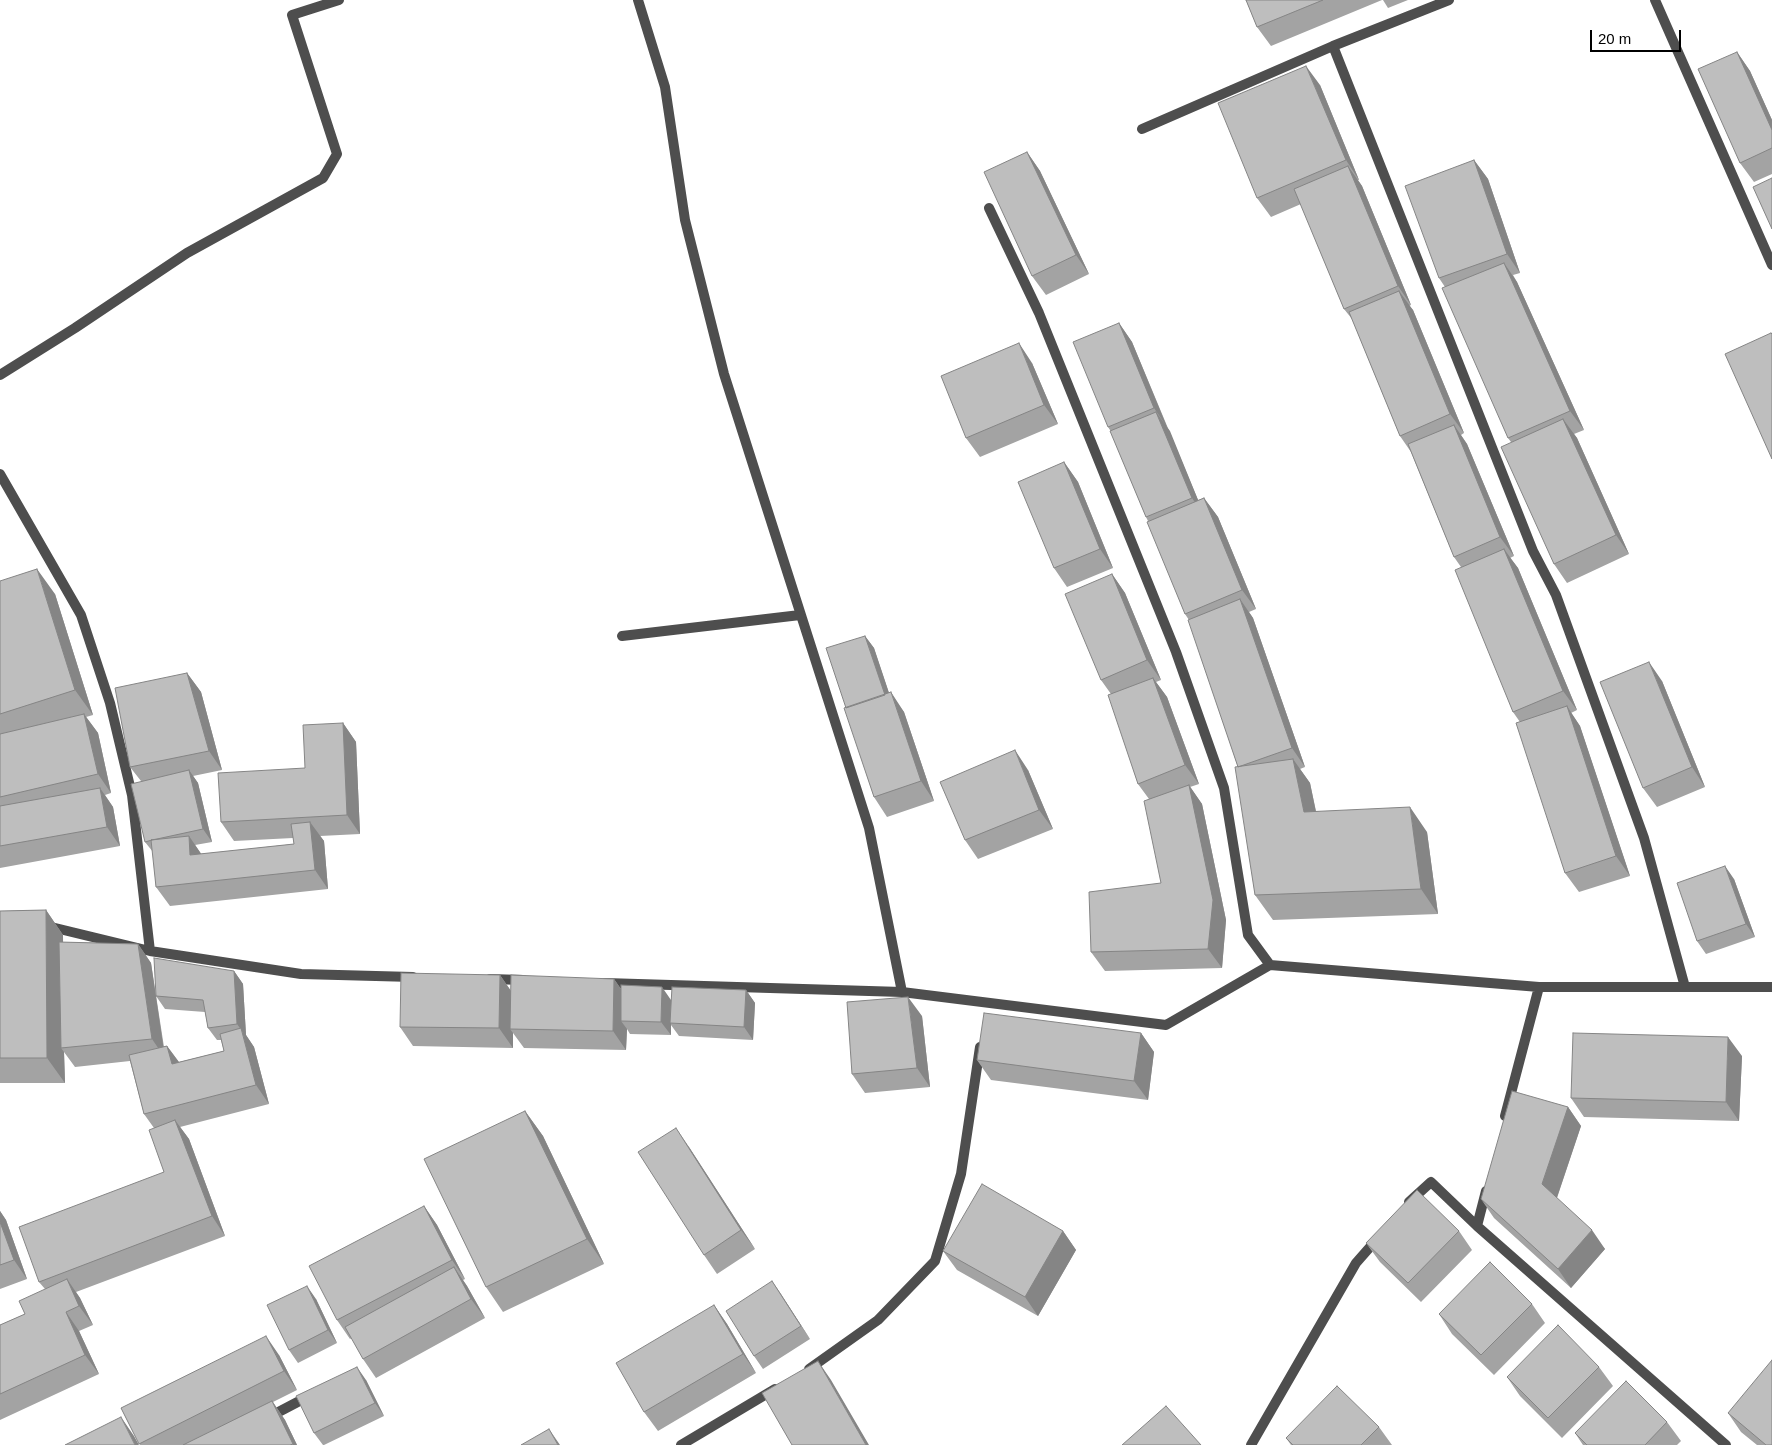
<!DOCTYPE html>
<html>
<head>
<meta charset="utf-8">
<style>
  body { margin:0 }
  #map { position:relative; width:1772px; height:1445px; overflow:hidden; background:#fff; font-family:Helvetica,sans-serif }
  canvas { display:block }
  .scale { position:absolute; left:1590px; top:30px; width:91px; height:22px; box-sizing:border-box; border:2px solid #000; border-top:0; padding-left:6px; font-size:15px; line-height:18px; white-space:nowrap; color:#000; -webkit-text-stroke:4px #fff; paint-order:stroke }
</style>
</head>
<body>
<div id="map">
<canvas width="1772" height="1445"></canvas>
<div class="scale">20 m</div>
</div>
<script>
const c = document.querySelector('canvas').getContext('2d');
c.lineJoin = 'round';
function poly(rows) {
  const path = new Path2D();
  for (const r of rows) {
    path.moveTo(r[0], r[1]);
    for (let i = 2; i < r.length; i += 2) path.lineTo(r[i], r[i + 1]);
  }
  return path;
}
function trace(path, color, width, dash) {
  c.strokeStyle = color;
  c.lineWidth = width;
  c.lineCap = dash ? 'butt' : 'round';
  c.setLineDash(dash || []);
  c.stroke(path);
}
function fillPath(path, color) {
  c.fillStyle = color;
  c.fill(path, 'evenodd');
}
trace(poly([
  [638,0,665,87,685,220,724,374,869,828,902,992],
  [1655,0,1772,265],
  [1333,46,1533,551,1556,595,1644,838,1685,987],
  [1142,129,1333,46,1449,0],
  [989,208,1039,313,1176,652,1224,788,1248,935,1270,965],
  [0,375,75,328,187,253,323,178,337,154,292,15,339,0],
  [0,474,81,615,110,703,132,795,150,951],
  [622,636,800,615],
  [47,926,150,951,301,974,413,977],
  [490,979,523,980],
  [605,983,902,992,1166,1025,1270,965,1539,987,1772,987],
  [1505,1116,1539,987],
  [1409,1202,1431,1182,1477,1226,1486,1191],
  [1477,1226,1726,1445],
  [809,1369,878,1320,935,1261,961,1174,980,1047],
  [269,1417,309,1396],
  [681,1445,775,1389],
  [1251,1445,1356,1263,1378,1238]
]), '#4e4e4e', 10);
fillPath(poly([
  [1246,0,1382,0,1271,46,1257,27],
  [1383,0,1408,0,1388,8],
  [1737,52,1750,71,1772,120,1772,174,1754,182,1740,163],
  [1320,85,1359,180,1358,180,1362,186,1411,305,1409,306,1413,310,1464,433,1461,435,1467,444,1514,556,1510,558,1518,568,1577,710,1571,713,1580,726,1630,876,1579,892,1565,873,1520,722,1513,712,1461,567,1454,557,1411,452,1400,436,1352,319,1344,309,1301,204,1271,217,1257,198],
  [1027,152,1040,171,1089,274,1046,295,1032,276],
  [1474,160,1488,179,1520,273,1513,275,1517,282,1584,430,1574,434,1577,438,1629,554,1567,583,1554,564,1511,442,1508,438,1445,287,1439,278],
  [1119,323,1132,342,1198,500,1204,498,1218,517,1256,609,1249,612,1253,618,1305,767,1300,769,1310,783,1316,811,1427,832,1438,914,1273,920,1255,895,1238,767,1189,620,1185,614,1148,521,1146,517,1110,430,1108,427],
  [1032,363,1058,424,980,457,966,438],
  [1064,462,1078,482,1113,568,1067,587,1054,568],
  [1112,574,1125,593,1161,680,1156,682,1167,697,1199,784,1190,787,1202,804,1226,920,1222,968,1105,971,1091,952,1161,883,1149,799,1138,784,1111,694,1101,680],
  [0,581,55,594,93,715,86,717,98,733,111,793,105,795,113,807,120,846,0,868],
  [865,636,874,648,889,693,904,712,934,801,887,817,874,797,846,708],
  [187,673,201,692,222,770,193,776,198,783,212,842,195,845,201,854,294,844,293,838,234,841,221,822,305,768,343,723,356,742,360,834,320,836,324,841,328,889,170,906,156,887,153,852,145,842,141,781,130,767],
  [1662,681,1705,787,1657,807,1643,788],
  [1028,770,1053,829,978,859,965,840],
  [1734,879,1755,937,1706,954,1697,941],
  [46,910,63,935,63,942,138,944,151,963,164,1047,167,1046,179,1062,224,1051,221,1040,217,1040,208,1028,205,1012,165,1009,156,996,234,971,243,984,246,1035,254,1047,269,1104,180,1127,189,1139,225,1236,76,1292,80,1298,93,1325,79,1331,99,1374,0,1420,0,1325,25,1314,45,1289,39,1282,164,1172,154,1128,144,1114,130,1061,75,1067,64,1052,65,1083,0,1083,0,911],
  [500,975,511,991,614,979,621,989,671,1000,746,990,755,1003,753,1040,679,1036,671,1025,671,1035,630,1034,627,1029,626,1050,524,1048,513,1033,513,1048,413,1046,400,1027],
  [922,1016,930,1087,865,1093,852,1074],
  [1141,1033,1154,1052,1148,1100,991,1080,977,1060],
  [1742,1056,1739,1121,1584,1117,1571,1098],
  [1568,1107,1581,1126,1557,1198,1605,1249,1571,1288,1494,1218,1481,1199],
  [525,1111,543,1136,604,1264,503,1312,486,1287],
  [689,1147,755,1249,717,1274,704,1255],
  [424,1206,437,1225,465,1279,463,1280,467,1286,485,1318,376,1378,363,1359,352,1338,350,1339,337,1320],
  [0,1211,6,1220,27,1279,0,1289],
  [1063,1231,1076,1250,1038,1316,957,1270,943,1251],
  [1459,1231,1472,1250,1421,1302,1380,1262,1366,1243],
  [772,1281,810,1339,763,1369,754,1356],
  [316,1299,337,1343,298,1363,289,1350],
  [1532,1304,1545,1323,1494,1375,1452,1334,1439,1314],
  [714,1305,727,1324,756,1373,658,1431,644,1412],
  [279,1355,297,1390,273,1402,285,1420,297,1445,140,1445,121,1408],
  [1599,1367,1613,1386,1562,1438,1520,1396,1507,1377],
  [366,1380,384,1416,324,1445,323,1445,314,1433],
  [1728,1413,1772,1445,1757,1445,1741,1432],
  [1667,1422,1681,1441,1677,1445,1583,1445,1575,1433],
  [1379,1427,1392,1445,1291,1445,1286,1438]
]), '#a3a3a3');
fillPath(poly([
  [1737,52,1750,71,1772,120,1772,130],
  [1306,66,1320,85,1359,180,1346,160],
  [1027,152,1040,171,1089,274,1076,255],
  [1474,160,1488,179,1520,273,1507,254],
  [1348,166,1362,186,1411,305,1398,286],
  [1504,263,1517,282,1584,430,1570,411],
  [1399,291,1413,310,1464,433,1450,414],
  [1119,323,1132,342,1167,427,1154,408],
  [1019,343,1032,363,1058,424,1044,405],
  [1156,412,1170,431,1205,517,1192,498],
  [1563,419,1577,438,1629,554,1616,535],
  [1454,425,1467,444,1514,556,1500,537],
  [1064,462,1078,482,1113,568,1100,549],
  [1204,498,1218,517,1256,609,1242,590],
  [1504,549,1518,568,1577,710,1563,691],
  [37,569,55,594,93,715,75,690],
  [1112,574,1125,593,1161,680,1147,660],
  [1240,599,1253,618,1305,767,1292,748],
  [865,636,874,648,894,708,885,695],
  [1649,662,1662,681,1705,787,1692,767],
  [187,673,201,692,222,770,209,751],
  [1153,678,1167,697,1199,784,1185,765],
  [891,692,904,712,934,801,921,781],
  [1567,706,1580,726,1630,876,1616,856],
  [84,714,98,733,111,793,98,774],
  [343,723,356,742,360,834,347,815],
  [1015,750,1028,770,1053,829,1039,810],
  [1293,759,1310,783,1321,837,1304,812],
  [189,770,198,783,212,842,203,829],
  [1189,785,1202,804,1226,920,1222,968,1208,949],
  [100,788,113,807,120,846,107,827],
  [1410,807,1427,832,1438,914,1421,889],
  [310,822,324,841,328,889,315,870],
  [189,836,202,855,190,855],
  [1725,866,1734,879,1755,937,1746,924],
  [46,910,63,935,64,1048,61,1048,64,1052,65,1083,47,1058],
  [138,944,151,963,165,1058,152,1039],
  [234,971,243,984,246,1035,254,1047,269,1104,256,1085,242,1031,237,1024],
  [500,975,513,994,510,1029,513,1033,513,1048,499,1028],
  [614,979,627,998,621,1021,627,1029,626,1050,613,1031],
  [662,987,671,1000,671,1035,661,1022],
  [746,990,755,1003,753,1040,744,1027],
  [908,997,922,1016,930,1087,917,1068],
  [1141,1033,1154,1052,1148,1100,1134,1081],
  [1728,1037,1742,1056,1739,1121,1726,1102],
  [167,1046,181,1065,172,1064],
  [1568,1107,1581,1126,1555,1203,1542,1184],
  [525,1111,543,1136,604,1264,587,1239],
  [175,1120,189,1139,225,1236,212,1216],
  [676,1128,689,1147,755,1249,741,1230],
  [424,1206,437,1225,465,1279,452,1260],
  [0,1211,6,1220,27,1279,14,1260,0,1222],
  [1592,1230,1605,1249,1571,1288,1558,1269],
  [1063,1231,1076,1250,1038,1316,1025,1297],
  [454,1267,467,1286,485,1318,471,1299],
  [67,1279,80,1298,93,1325,79,1306],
  [772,1281,781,1294,810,1339,801,1326],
  [307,1286,316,1299,337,1343,328,1330],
  [714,1305,727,1324,756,1373,743,1354],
  [66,1312,79,1331,99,1374,85,1355],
  [266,1336,279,1355,297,1390,284,1371],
  [818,1361,831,1380,869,1445,866,1445],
  [357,1367,366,1380,384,1416,375,1403],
  [272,1401,285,1420,297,1445,293,1445,293,1444],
  [121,1417,134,1436,139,1445,135,1445],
  [549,1429,560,1445,558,1445]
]), '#858585');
const building = poly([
  [1246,0,1323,0,1257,27,1246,0],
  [1737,52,1772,130,1772,148,1740,163,1698,69,1737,52],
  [1306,66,1346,160,1257,198,1218,103,1306,66],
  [1027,152,1076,255,1032,276,984,172,1027,152],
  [1474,160,1507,254,1439,278,1405,186,1474,160],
  [1348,166,1398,286,1344,309,1294,189,1348,166],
  [1772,178,1772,229,1753,187,1772,178],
  [1504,263,1570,411,1508,438,1442,288,1504,263],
  [1399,291,1450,414,1400,436,1349,312,1399,291],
  [1119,323,1154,408,1108,427,1073,342,1119,323],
  [1771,333,1772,334,1772,459,1725,354,1771,333],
  [1019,343,1044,405,966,438,941,376,1019,343],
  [1156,412,1192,498,1146,517,1110,431,1156,412],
  [1563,419,1616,535,1554,564,1501,447,1563,419],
  [1454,425,1500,537,1454,557,1408,444,1454,425],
  [1064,462,1100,549,1054,568,1018,482,1064,462],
  [1204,498,1242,590,1185,614,1147,522,1204,498],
  [1504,549,1563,691,1513,712,1455,570,1504,549],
  [37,569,75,690,0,714,0,581,37,569],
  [1112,574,1147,660,1101,680,1065,594,1112,574],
  [1240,599,1292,748,1238,767,1188,620,1240,599],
  [865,636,885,695,846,708,826,648,865,636],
  [1649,662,1692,767,1643,788,1600,682,1649,662],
  [187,673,209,751,130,767,115,688,187,673],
  [1153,678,1185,765,1138,784,1108,695,1153,678],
  [891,692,921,781,874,797,844,708,891,692],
  [1567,706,1616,856,1565,873,1516,723,1567,706],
  [84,714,98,774,0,797,0,734,84,714],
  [343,723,347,815,221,822,218,773,305,768,303,725,343,723],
  [1015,750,1039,810,965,840,940,782,1015,750],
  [1293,759,1304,812,1410,807,1421,889,1255,895,1235,767,1293,759],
  [189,770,203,829,157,839,151,840,152,840,145,842,131,784,189,770],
  [1189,785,1213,900,1208,949,1091,952,1089,892,1161,883,1144,801,1189,785],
  [100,788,107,827,0,846,0,806,100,788],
  [310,822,315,870,156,887,151,840,189,836,190,855,294,844,291,824,310,822],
  [1725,866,1746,924,1697,941,1677,883,1725,866],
  [46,910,47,1058,0,1058,0,911,46,910],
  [59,942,138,944,152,1039,61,1048,59,942],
  [154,958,234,971,237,1024,208,1028,203,1000,156,996,154,958],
  [401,973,500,975,499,1028,400,1027,401,973],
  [511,975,614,979,613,1031,510,1029,511,975],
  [621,985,662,987,661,1022,621,1021,621,985],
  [672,987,746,990,744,1027,670,1023,672,987],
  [908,997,917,1068,852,1074,847,1002,908,997],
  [984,1013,1141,1033,1134,1081,977,1060,984,1013],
  [241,1028,256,1085,144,1114,129,1055,167,1046,172,1064,224,1051,220,1034,241,1028],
  [1573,1033,1728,1037,1726,1102,1571,1098,1573,1033],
  [1512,1091,1568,1107,1542,1184,1592,1230,1558,1269,1481,1199,1512,1091],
  [525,1111,587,1239,486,1287,424,1159,525,1111],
  [175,1120,212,1216,39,1282,19,1227,164,1172,149,1130,175,1120],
  [676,1128,741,1230,704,1255,638,1152,676,1128],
  [982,1184,1063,1231,1025,1297,943,1251,982,1184],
  [1417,1190,1459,1231,1408,1283,1366,1243,1417,1190],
  [424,1206,452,1260,337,1320,309,1266,424,1206],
  [0,1222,14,1260,0,1265,0,1222],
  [1490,1262,1532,1304,1481,1355,1439,1314,1490,1262],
  [454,1267,471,1299,363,1359,345,1327,454,1267],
  [67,1279,79,1306,66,1312,85,1355,0,1394,0,1325,25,1314,19,1301,67,1279],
  [772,1281,801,1326,754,1356,726,1311,772,1281],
  [307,1286,328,1330,289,1350,267,1305,307,1286],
  [714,1305,743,1354,644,1412,616,1363,714,1305],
  [1558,1325,1599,1367,1548,1418,1507,1377,1558,1325],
  [266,1336,284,1371,139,1444,121,1408,266,1336],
  [1772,1360,1772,1445,1766,1445,1728,1413,1772,1360],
  [818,1361,866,1445,792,1445,762,1393,818,1361],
  [357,1367,375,1403,314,1433,296,1396,357,1367],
  [1626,1381,1667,1422,1645,1445,1587,1445,1575,1433,1626,1381],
  [1337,1386,1379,1427,1361,1445,1293,1445,1286,1438,1337,1386],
  [272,1401,293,1444,290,1445,183,1445,272,1401],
  [1166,1406,1201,1445,1122,1445,1166,1406],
  [121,1417,135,1445,65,1445,121,1417],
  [549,1429,558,1445,521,1445,549,1429]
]);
fillPath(building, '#bebebe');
trace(building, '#858585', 1);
</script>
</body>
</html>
